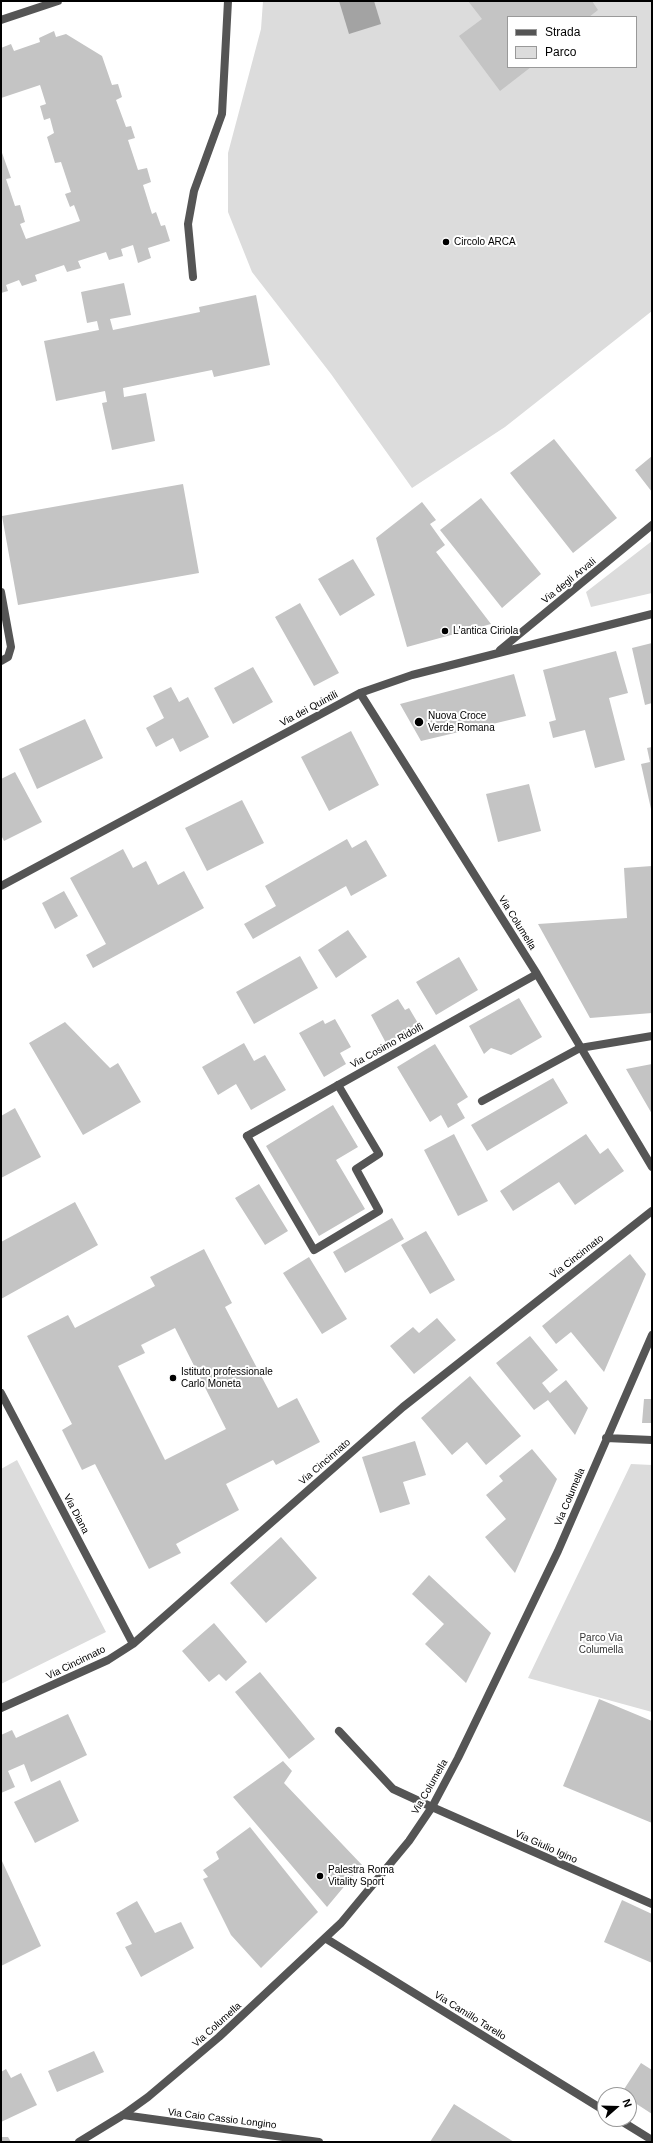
<!DOCTYPE html>
<html>
<head>
<meta charset="utf-8">
<style>
  body { margin:0 }
  #map { position:relative; width:653px; height:2143px; overflow:hidden; background:#fff; font-family:Arial,sans-serif }
  canvas { display:block }
  .frame { position:absolute; inset:0; border:2px solid #000; pointer-events:none }
  .legend { position:absolute; left:507px; top:16px; width:130px; height:52px; box-sizing:border-box; background:#fff; border:1px solid #999; margin:0; padding:5px 7px; list-style:none; font-size:12px; color:#000 }
  .legend li { display:flex; align-items:center; gap:8px; height:20px }
  .legend b { width:20px; border:1px solid #999 }
  .north { position:absolute; left:597px; top:2087px; width:40px; height:40px; box-sizing:border-box; background:#fff; border:1px solid #999; border-radius:50%; rotate:70deg; font-size:11px; font-weight:700; line-height:16px; text-align:center; color:#000 }
  .north::after { content:''; display:block; margin:auto; width:14px; height:18px; background:#000; clip-path:polygon(50% 0,100% 100%,50% 72%,0 100%) }
</style>
</head>
<body>
<div id="map">
<canvas width="653" height="2143"></canvas>
<div class="frame"></div>
<ul class="legend">
<li><b style="height:5px;background:#555"></b>Strada</li>
<li><b style="height:11px;background:#dcdcdc"></b>Parco</li>
</ul>
<div class="north">N</div>
</div>
<script>
const c = document.querySelector('canvas').getContext('2d');
c.lineJoin = 'round';
function fillPath(path, color) {
  c.fillStyle = color;
  c.fill(path, 'evenodd');
}
function poly(rows) {
  const path = new Path2D();
  for (const r of rows) {
    path.moveTo(r[0], r[1]);
    for (let i = 2; i < r.length; i += 2) path.lineTo(r[i], r[i + 1]);
  }
  return path;
}
function trace(path, color, width, dash) {
  c.strokeStyle = color;
  c.lineWidth = width;
  c.lineCap = dash ? 'butt' : 'round';
  c.setLineDash(dash || []);
  c.stroke(path);
}
function write(font, color, halo, rows, align = 'center') {
  c.font = font + ' Arial,sans-serif';
  c.lineWidth = 4;
  c.setLineDash([]);
  c.textBaseline = 'middle';
  c.strokeStyle = halo;
  c.fillStyle = color;
  for (const [text, x, y, turn = 0] of rows) {
    c.save();
    c.translate(x, y);
    c.rotate((+turn || 0) * Math.PI / 180);
    c.textAlign = isNaN(turn) ? turn : align;
    if (halo) c.strokeText(text, 0, 0);
    c.fillText(text, 0, 0);
    c.restore();
  }
}
fillPath(poly([
  [263,1,652,1,652,311,505,427,412,488,331,374,252,272,228,212,228,153,261,29],
  [508,17,636,17,636,67,508,67],
  [652,541,652,593,591,607,586,592],
  [17,1460,106,1632,1,1684,1,1469],
  [631,1464,652,1465,652,1712,528,1678]
]), '#dcdcdc');
fillPath(poly([
  [339,1,374,1,381,24,349,34]
]), '#a3a3a3');
fillPath(poly([
  [468,1,592,1,598,10,589,17,508,17,508,67,531,67,500,91,459,36,482,19],
  [54,31,56,37,66,34,102,56,112,85,118,84,122,97,116,100,126,127,131,126,135,138,128,140,138,170,147,168,151,182,143,185,152,214,156,212,161,226,165,225,170,241,148,248,151,258,138,263,133,245,121,249,123,256,109,260,106,252,78,261,81,268,67,272,64,265,35,275,37,281,22,286,19,280,6,285,8,291,1,293,1,150,11,178,6,179,15,206,20,205,25,222,20,224,26,239,80,221,74,205,70,207,65,194,71,192,61,162,55,163,47,137,54,133,50,118,44,120,40,106,46,104,40,85,1,98,1,48,11,44,14,51,40,42,39,38],
  [124,283,131,315,110,319,113,330,200,312,199,307,256,295,270,365,214,377,212,370,123,388,124,397,146,393,155,441,112,450,102,403,107,402,105,391,56,401,44,341,99,330,97,321,87,323,81,292],
  [554,439,617,518,573,553,510,473],
  [652,456,652,492,635,470],
  [183,484,199,573,18,605,2,516],
  [481,498,541,574,502,608,440,530],
  [422,502,436,520,430,524,445,545,436,552,491,624,407,647,376,538],
  [353,559,375,595,340,616,318,579],
  [300,603,339,673,314,686,275,617],
  [652,643,652,703,645,705,632,648],
  [616,651,628,693,609,698,625,760,595,768,585,730,553,738,549,722,556,720,543,670],
  [253,667,273,702,233,724,214,688],
  [514,674,526,716,421,741,400,704],
  [171,687,179,702,188,697,209,737,180,752,173,738,156,747,146,728,164,718,153,696],
  [85,719,103,758,37,789,19,749],
  [351,731,379,785,329,811,301,757],
  [652,747,652,809,651,809,641,764,650,762,647,748],
  [15,772,42,822,4,841,1,835,1,779],
  [529,784,541,831,498,842,486,794],
  [242,800,264,843,207,871,185,828],
  [347,839,352,848,366,840,387,876,351,896,346,886,253,939,244,924,276,906,265,886],
  [123,849,133,868,146,861,158,885,184,871,204,908,93,968,86,955,106,944,70,878],
  [652,866,652,1013,590,1018,538,924,627,918,624,868],
  [64,891,78,916,55,929,42,903],
  [348,930,367,957,336,978,318,950],
  [300,956,318,988,254,1024,236,992],
  [459,957,478,990,436,1015,416,982],
  [519,998,542,1037,511,1055,491,1048,484,1054,469,1026],
  [398,999,405,1010,409,1008,419,1025,386,1043,371,1015],
  [335,1019,351,1047,340,1053,346,1064,324,1077,299,1033,323,1020,325,1024],
  [65,1022,110,1068,118,1063,141,1102,83,1135,29,1043],
  [244,1043,254,1061,265,1055,286,1090,251,1110,236,1084,218,1095,202,1067],
  [435,1044,468,1097,457,1104,465,1118,448,1128,441,1115,430,1122,397,1067],
  [652,1064,652,1114,626,1069],
  [553,1078,568,1103,487,1151,471,1125],
  [333,1105,358,1147,336,1160,365,1209,319,1236,266,1146],
  [15,1108,41,1157,1,1178,1,1116],
  [454,1134,488,1201,458,1216,424,1150],
  [586,1134,600,1154,608,1148,624,1171,575,1205,559,1182,513,1211,500,1191],
  [259,1184,288,1231,265,1245,235,1198],
  [75,1202,98,1245,1,1299,1,1242],
  [392,1218,404,1239,345,1273,333,1252],
  [426,1231,455,1280,430,1294,401,1245],
  [204,1249,232,1303,225,1307,278,1408,297,1398,320,1442,276,1465,273,1460,226,1484,239,1510,176,1544,181,1553,149,1569,95,1464,82,1470,62,1430,72,1424,27,1336,68,1315,75,1328,155,1286,150,1277],
  [175,1328,226,1429,165,1460,118,1366,145,1353,141,1345],
  [630,1254,646,1274,604,1372,571,1332,556,1344,542,1326],
  [309,1257,347,1319,322,1334,283,1273],
  [437,1318,456,1340,414,1374,390,1346,413,1327,419,1333],
  [530,1336,558,1370,542,1383,550,1393,566,1380,588,1408,575,1435,548,1400,534,1410,496,1363],
  [470,1376,521,1436,486,1465,467,1442,452,1455,421,1418],
  [644,1399,652,1399,652,1423,642,1423],
  [415,1441,426,1475,403,1482,410,1504,380,1513,362,1457],
  [532,1449,557,1479,515,1573,485,1537,506,1519,486,1495,503,1481,499,1476],
  [281,1537,317,1578,266,1623,230,1583],
  [429,1575,491,1633,466,1683,425,1644,444,1624,412,1594],
  [214,1623,247,1662,226,1681,219,1674,209,1682,182,1651],
  [260,1672,315,1739,289,1759,235,1692],
  [599,1699,652,1721,652,1823,563,1786],
  [68,1714,87,1755,31,1782,24,1764,8,1771,15,1787,1,1793,1,1735,12,1730,16,1738],
  [283,1761,292,1771,284,1783,362,1865,327,1907,233,1797],
  [60,1780,79,1821,35,1843,14,1802],
  [250,1827,318,1912,261,1968,231,1935,203,1879,208,1877,203,1870,219,1859,216,1852],
  [2,1861,41,1946,1,1966,1,1862],
  [622,1900,652,1914,652,1963,604,1942],
  [137,1901,155,1933,181,1922,194,1948,141,1977,125,1947,132,1944,116,1913],
  [94,2051,104,2072,57,2092,48,2071],
  [641,2063,652,2070,652,2114,629,2099,629,2095,621,2094],
  [6,2069,11,2078,21,2073,37,2105,1,2122,1,2072],
  [454,2104,514,2142,430,2142],
  [1,2137,8,2137,11,2142,1,2142]
]), '#c4c4c4');
trace(poly([
  [1,20,58,1],
  [193,277,188,224,194,191,222,114,228,1],
  [1,592,11,647,8,657,1,661],
  [482,1101,580,1048],
  [247,1136,314,1250,379,1211,356,1169,379,1154,338,1085],
  [339,1731,393,1789,432,1807]
]), '#555', 8);
trace(poly([
  [500,650,652,525],
  [360,693,537,974,652,1167],
  [1,886,360,693,412,675,652,614],
  [580,1048,652,1036],
  [247,1136,537,974],
  [1,1393,133,1644],
  [606,1438,652,1440],
  [1,1708,108,1660,133,1644,403,1407,652,1211],
  [432,1807,652,1904],
  [325,1938,605,2111],
  [123,2115,319,2142],
  [618,2119,652,2140],
  [79,2142,123,2115,148,2097,219,2037,341,1923,409,1841,432,1807,458,1758,558,1551,652,1335]
]), '#555', 8);
for (const [x, y, r, color] of [
  [446,242,4,"#000"],
  [445,631,4,"#000"],
  [419,722,5,"#000"],
  [173,1378,4,"#000"],
  [320,1876,4,"#000"]
]) {
  const dot = new Path2D();
  dot.arc(x, y, r, 0, 2 * Math.PI);
  c.fillStyle = color;
  c.fill(dot);
  trace(dot, '#fff', 1.5);
}
write('10px', '#000', '#fff', [
  ["Circolo ARCA",454,242],
  ["L'antica Ciriola",453,631],
  ["Nuova Croce",428,716],
  ["Verde Romana",428,728],
  ["Istituto professionale",181,1372],
  ["Carlo Moneta",181,1384],
  ["Palestra Roma",328,1870],
  ["Vitality Sport",328,1882]
], 'left');
write('10px', '#000', '#fff', [
  ["Via degli Arvali",569,581,-39],
  ["Via dei Quintili",309,709,-28],
  ["Via Columella",517,923,58],
  ["Via Cosimo Ridolfi",387,1046,-29],
  ["Via Cincinnato",577,1257,-38],
  ["Via Cincinnato",325,1462,-41],
  ["Via Columella",570,1497,-67],
  ["Via Diana",76,1514,62],
  ["Via Cincinnato",76,1663,-26],
  ["Via Columella",430,1787,-60],
  ["Via Giulio Igino",546,1847,24],
  ["Via Camillo Tarello",470,2016,32],
  ["Via Columella",217,2025,-42],
  ["Via Caio Cassio Longino",222,2119,7]
]);
write('10px', '#333', '#fff', [
  ["Parco Via",601,1638],
  ["Columella",601,1650]
]);
</script>
</body>
</html>
